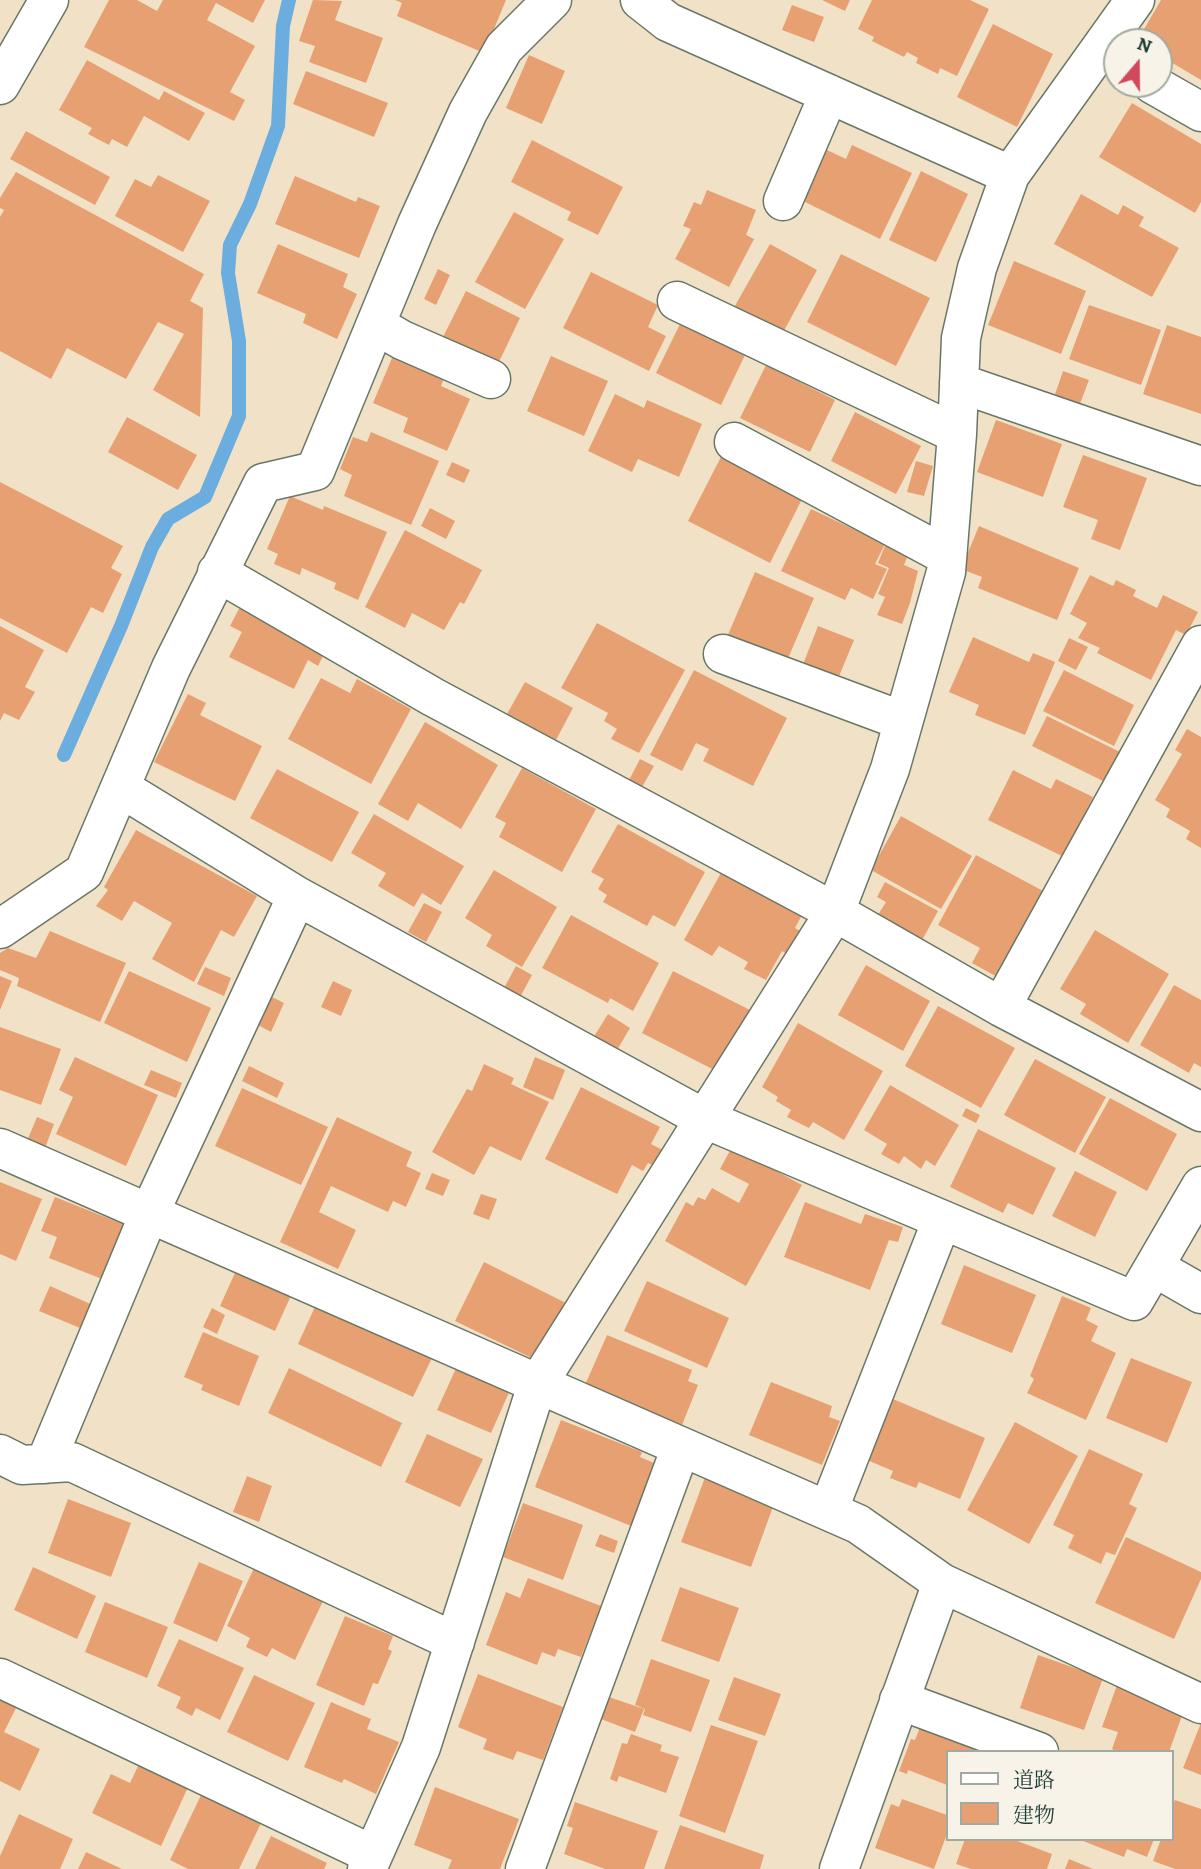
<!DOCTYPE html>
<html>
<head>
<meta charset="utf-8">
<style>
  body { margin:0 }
  #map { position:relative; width:1201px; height:1869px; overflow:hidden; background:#f1e2c7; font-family:Alegreya,"Noto Serif JP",serif }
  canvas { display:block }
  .legend { position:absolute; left:946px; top:1750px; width:228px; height:91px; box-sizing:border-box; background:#f7f3e8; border:2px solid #a1aaa0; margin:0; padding:9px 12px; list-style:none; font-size:21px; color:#1f3d34 }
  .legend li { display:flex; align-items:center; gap:14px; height:35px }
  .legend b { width:35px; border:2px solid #a1aaa0 }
  .north { position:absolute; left:1103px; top:28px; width:70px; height:70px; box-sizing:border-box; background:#f7f3e8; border:2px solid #a1aaa0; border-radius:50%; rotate:20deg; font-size:19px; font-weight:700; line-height:28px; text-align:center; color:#1f3d34 }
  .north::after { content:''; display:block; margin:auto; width:24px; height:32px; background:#d1495b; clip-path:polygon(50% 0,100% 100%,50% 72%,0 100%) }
</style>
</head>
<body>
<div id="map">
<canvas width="1201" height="1869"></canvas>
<ul class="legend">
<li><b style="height:9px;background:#fff"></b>道路</li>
<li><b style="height:19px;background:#e7a071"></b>建物</li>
</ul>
<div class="north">N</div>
</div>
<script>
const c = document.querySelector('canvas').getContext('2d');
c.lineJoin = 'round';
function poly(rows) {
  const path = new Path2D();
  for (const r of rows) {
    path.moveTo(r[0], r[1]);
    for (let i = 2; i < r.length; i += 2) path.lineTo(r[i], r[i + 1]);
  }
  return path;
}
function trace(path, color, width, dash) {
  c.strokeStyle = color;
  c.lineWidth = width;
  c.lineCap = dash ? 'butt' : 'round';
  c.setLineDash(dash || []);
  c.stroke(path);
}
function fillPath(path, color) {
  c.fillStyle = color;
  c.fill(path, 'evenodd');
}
trace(poly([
  [64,755,121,626,152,547,168,519,205,497,239,416,239,341,228,273,230,245,250,204,278,126,283,26,289,0]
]), '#6cade0', 14);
fillPath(poly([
  [109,0,137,0,157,11,163,0,265,0,253,23,216,3,207,20,255,46,230,92,245,100,234,121,84,47],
  [313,0,342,1,335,20,383,38,366,83,309,62,315,46,299,41],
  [395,0,506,0,484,53,397,16,402,3],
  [822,0,850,0,845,11],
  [872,0,970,0,989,9,957,76,940,68,938,74,916,63,918,58,907,52,904,57,872,41,874,37,858,29],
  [1161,0,1201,0,1201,80,1159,55,1159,42,1151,42,1140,36],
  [792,5,824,17,814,42,782,30],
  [993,24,1053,54,1017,127,957,97],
  [529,55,565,71,542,124,506,108],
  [87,60,159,100,164,91,205,113,189,141,144,116,127,147,112,139,109,145,88,134,92,128,59,110],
  [306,71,388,103,374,137,293,104],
  [1132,103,1201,144,1201,202,1195,213,1099,157],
  [26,131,110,177,95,205,10,159],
  [532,140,623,187,598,235,567,220,571,212,511,182],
  [852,145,912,173,880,239,801,200,825,149,846,159],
  [921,171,968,194,936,262,889,240],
  [16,172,204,274,190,301,203,308,200,417,153,390,184,334,158,322,126,379,67,348,51,379,0,351,0,217,4,210,0,208,0,198],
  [158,175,210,201,183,252,115,216,135,179,151,187],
  [295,176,356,202,358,197,380,206,359,258,275,224],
  [707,190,756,210,746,235,754,239,729,287,675,259,691,229,683,226,694,202,701,205],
  [1081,194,1118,215,1123,205,1144,217,1139,226,1179,248,1152,297,1054,244],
  [514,212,564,239,525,309,475,282],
  [278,244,348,274,343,287,357,294,337,339,303,323,306,314,257,293],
  [770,244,817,270,780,338,732,311],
  [841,254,930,298,896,366,807,322],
  [1014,261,1086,291,1061,354,988,325],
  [438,269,450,275,436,305,424,299],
  [591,272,658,305,648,327,666,336,649,371,563,328],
  [466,291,520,318,498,364,443,337],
  [1089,305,1161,330,1141,385,1069,359],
  [681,322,746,353,721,405,656,373],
  [1167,325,1201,337,1201,414,1143,394],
  [395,351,446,373,441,386,470,399,447,451,403,432,408,418,373,403],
  [551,356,608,381,584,436,527,411],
  [766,365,835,400,810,452,740,418],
  [1063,371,1089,380,1078,409,1053,400],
  [615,394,644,408,647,400,702,424,679,477,638,459,632,472,588,451],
  [855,412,921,446,896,494,831,461],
  [127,417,197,455,178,490,108,452],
  [996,420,1062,444,1043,497,977,472],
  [371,432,439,461,411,525,344,496,352,475,340,469,353,437,367,442],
  [1083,455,1147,478,1120,550,1091,539,1098,520,1063,507],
  [721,457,802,499,770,563,688,521],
  [916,461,933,466,924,496,907,492],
  [452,462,470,470,464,483,446,475],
  [0,482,123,546,111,568,122,574,103,613,91,607,67,653,0,618],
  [290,496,323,510,324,506,387,532,358,600,334,589,336,583,302,568,300,575,274,564,278,554,267,549],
  [430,508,455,521,446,539,421,526],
  [811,509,885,544,875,564,887,569,873,599,851,588,845,600,781,571],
  [979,526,1079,568,1057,620,978,588,982,577,961,569],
  [405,530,482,570,464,604,460,602,444,630,412,613,405,628,365,607],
  [887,541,910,550,904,565,918,571,910,603,902,624,877,615,885,597,878,594,889,568,878,563],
  [755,572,814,598,786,663,727,637],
  [1090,575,1113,586,1116,580,1136,590,1133,596,1157,608,1163,595,1198,612,1186,635,1176,630,1151,680,1097,653,1100,648,1078,638,1087,623,1070,614],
  [242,603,328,646,318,666,308,660,294,689,229,657,242,632,230,626],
  [597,623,685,670,639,753,611,739,617,729,604,721,608,713,561,688],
  [0,626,44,650,25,687,35,692,19,720,4,713,0,721],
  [818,626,854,640,835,686,800,672],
  [973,637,1029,662,1033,653,1055,662,1025,735,975,715,979,705,949,692],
  [1069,638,1088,647,1076,670,1058,661],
  [694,670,787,718,753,786,703,761,709,749,696,743,682,771,650,755],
  [1064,670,1134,705,1114,746,1043,711],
  [321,678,350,693,357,679,411,709,371,784,288,739],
  [525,682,573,708,556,740,507,714],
  [188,694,206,703,200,715,262,746,235,801,154,762],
  [1047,716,1120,752,1105,782,1032,746],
  [425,722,498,765,461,829,418,803,408,821,378,804],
  [1187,729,1201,737,1201,848,1186,839,1190,831,1166,817,1170,809,1155,800,1182,754,1175,750],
  [640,759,654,766,641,789,628,782],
  [522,768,596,809,562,872,499,837,506,823,495,817],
  [277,769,359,812,332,862,250,818],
  [1013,770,1051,789,1056,779,1093,797,1064,857,988,820],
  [374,814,464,866,441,905,422,893,414,907,378,886,386,873,351,853],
  [901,816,972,856,941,909,871,870],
  [618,824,705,872,675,927,653,915,647,926,603,902,607,895,598,889,604,879,591,872],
  [136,830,257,896,234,937,221,930,194,982,152,959,172,923,134,901,122,921,96,906,108,890,104,887],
  [976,855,1045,892,999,978,972,963,980,948,938,925],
  [494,870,557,907,522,967,486,946,492,935,465,918],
  [722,871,802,915,795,928,802,932,789,955,782,951,766,980,744,969,748,962,719,946,712,956,684,940],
  [885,882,938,911,920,944,876,918,886,902,877,897],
  [424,903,442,912,426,942,408,932],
  [571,915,659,963,633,1011,610,998,608,1003,542,968],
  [1095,930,1169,974,1128,1043,1080,1014,1086,1004,1060,989],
  [50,931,126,963,100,1022,17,986,19,978,0,970,0,953,8,948,36,958],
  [866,965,930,1001,903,1051,838,1015],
  [516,966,532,975,519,999,503,990],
  [205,967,231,978,224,996,197,984],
  [129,971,211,1008,187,1062,104,1023],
  [673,971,750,1010,718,1072,642,1033],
  [0,976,12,981,0,1010],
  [333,981,352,990,341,1016,321,1007],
  [1174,985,1201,1000,1201,1067,1194,1063,1189,1073,1140,1045],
  [272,997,284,1003,271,1032,258,1025],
  [938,1006,1015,1048,981,1108,905,1066],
  [608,1014,630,1028,613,1057,590,1043],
  [798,1023,883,1071,844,1140,813,1122,809,1128,787,1117,791,1110,776,1101,778,1097,762,1087],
  [0,1027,61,1049,41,1105,0,1090],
  [75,1057,158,1095,126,1166,56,1134,73,1097,59,1090],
  [535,1057,565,1070,553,1100,523,1087],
  [1035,1059,1106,1097,1075,1153,1004,1115],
  [484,1064,514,1078,511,1084,549,1102,521,1161,490,1146,474,1175,432,1152,467,1089,472,1091],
  [249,1066,284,1083,277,1098,242,1081],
  [151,1070,182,1083,176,1098,144,1085],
  [890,1085,959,1125,935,1166,926,1160,921,1169,904,1156,899,1164,881,1154,887,1144,864,1130],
  [581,1087,660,1127,651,1144,663,1150,654,1166,648,1163,643,1171,632,1165,617,1194,545,1159],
  [242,1088,328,1127,301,1185,215,1146],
  [1110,1098,1177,1134,1147,1191,1079,1154],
  [966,1108,980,1115,976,1123,962,1116],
  [37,1117,54,1124,45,1148,27,1141],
  [337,1117,412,1152,406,1166,421,1173,406,1207,393,1201,388,1212,331,1186,319,1212,356,1230,338,1269,280,1242],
  [978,1129,1056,1168,1033,1215,1008,1203,1003,1213,950,1187],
  [732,1147,802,1185,746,1286,665,1241,686,1202,693,1206,698,1197,705,1200,712,1188,739,1203,749,1184,720,1169],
  [1075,1171,1117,1192,1095,1237,1052,1216],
  [432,1173,450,1180,443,1196,425,1189],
  [0,1182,42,1199,16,1261,0,1254],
  [481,1194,497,1199,489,1220,473,1214],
  [55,1197,125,1225,102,1279,49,1258,57,1237,41,1231],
  [805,1202,861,1224,865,1214,903,1227,898,1242,889,1240,870,1290,784,1257],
  [484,1262,566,1303,538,1361,455,1321],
  [239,1264,294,1289,275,1331,220,1306],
  [964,1265,1036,1295,1012,1353,941,1324],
  [647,1281,729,1318,707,1368,624,1331],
  [50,1286,95,1306,85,1330,39,1311],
  [1062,1296,1091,1308,1086,1320,1098,1326,1091,1341,1116,1353,1086,1420,1027,1393,1034,1379,1030,1376],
  [319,1298,435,1352,413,1397,298,1344],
  [212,1308,225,1315,217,1334,203,1327],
  [203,1332,259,1356,239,1406,201,1390,203,1385,184,1377],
  [607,1335,692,1370,688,1381,698,1385,682,1425,585,1385],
  [1131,1358,1192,1382,1167,1443,1106,1418],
  [458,1364,511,1388,491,1433,437,1410],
  [289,1368,402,1423,381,1467,268,1413],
  [771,1382,832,1406,829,1417,840,1421,822,1465,749,1435],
  [893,1399,985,1438,960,1499,919,1482,916,1488,890,1478,893,1471,867,1460],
  [561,1420,642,1452,640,1457,654,1463,631,1526,535,1487],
  [1015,1422,1078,1456,1029,1544,967,1510],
  [427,1434,483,1459,460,1507,405,1482],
  [1089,1449,1143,1474,1129,1504,1137,1508,1115,1555,1106,1552,1101,1564,1068,1548,1074,1535,1053,1525],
  [707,1472,774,1504,751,1567,681,1542],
  [247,1476,272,1486,259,1522,233,1512],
  [68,1499,131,1523,111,1577,48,1553],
  [523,1503,583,1525,563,1580,503,1557],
  [600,1534,618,1541,614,1553,595,1546],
  [1126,1537,1201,1572,1201,1579,1174,1639,1095,1603],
  [199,1562,243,1581,217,1642,173,1623],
  [33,1567,96,1596,77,1639,14,1610],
  [254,1568,323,1601,295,1660,272,1648,267,1657,246,1647,250,1638,227,1626],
  [528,1578,601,1606,581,1657,558,1649,555,1657,542,1652,537,1665,486,1645,506,1592,520,1598],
  [680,1587,739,1608,719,1662,661,1641],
  [105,1602,168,1627,147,1678,85,1652],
  [345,1616,393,1636,388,1649,392,1651,378,1684,373,1683,364,1706,316,1685],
  [179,1639,244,1668,220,1720,196,1708,192,1716,176,1708,181,1697,157,1686],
  [1038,1655,1103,1678,1084,1730,1020,1708],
  [651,1659,710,1680,691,1732,643,1715,645,1709,635,1705],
  [478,1674,563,1707,543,1760,517,1751,513,1760,483,1749,487,1739,458,1727],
  [254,1675,315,1703,288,1761,227,1732],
  [734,1677,781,1694,765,1736,718,1720],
  [1117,1685,1184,1710,1169,1752,1119,1752,1112,1749,1118,1732,1102,1727],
  [609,1697,644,1709,635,1732,601,1719],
  [0,1698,17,1706,4,1732,40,1749,20,1791,0,1781],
  [331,1702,371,1719,367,1729,399,1742,376,1794,344,1779,342,1783,304,1767],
  [1201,1723,1201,1775,1183,1768],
  [711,1725,758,1741,725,1833,679,1816],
  [921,1725,981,1747,979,1752,947,1752,947,1785,908,1770,907,1774,899,1771,911,1739,915,1740],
  [631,1734,662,1745,660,1751,679,1757,666,1793,619,1776,617,1782,610,1779,622,1743,627,1744],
  [140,1762,189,1785,161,1846,92,1813,111,1774,130,1783],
  [435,1787,519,1819,500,1869,448,1869,452,1860,414,1845],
  [202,1793,262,1821,239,1869,188,1869,170,1860],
  [902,1799,947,1815,947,1834,934,1869,875,1848,891,1804,899,1807],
  [1175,1800,1201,1809,1201,1869,1175,1869,1153,1861,1161,1839,1171,1839,1171,1810],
  [575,1802,658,1831,644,1869,605,1869,564,1854,573,1828,567,1826],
  [19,1814,73,1839,60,1869,0,1869,0,1856],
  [680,1825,764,1855,760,1869,664,1869],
  [271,1836,327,1863,324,1869,255,1869],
  [965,1839,1012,1839,1052,1854,1047,1869,971,1869,956,1864],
  [1078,1839,1154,1839,1147,1857,1127,1849,1124,1857],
  [86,1852,122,1869,78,1869],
  [1069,1859,1093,1869,1065,1869]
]), '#e7a071');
const minor = poly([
  [640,0,668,22,1010,175],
  [1152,84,1201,112],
  [783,201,829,94],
  [677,301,957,434],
  [376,325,402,340,491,379],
  [959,383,1201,466],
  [734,442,947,556],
  [217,572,433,697,835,912,1001,1007,1201,1112],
  [723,654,903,721],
  [121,788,297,896,705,1119,1134,1301,1201,1186],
  [0,929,84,872,171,668,263,483,315,471,417,224,468,112,504,48,552,0],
  [1001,1007,1201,645],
  [0,1148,858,1524,942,1583,1201,1704],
  [1154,1267,1201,1294],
  [0,1454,22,1465,72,1462,455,1642],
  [45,1464,149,1214,297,896],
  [828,1511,942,1220],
  [0,1678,373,1855],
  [899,1700,1039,1752],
  [367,1869,421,1747,537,1385,835,912,890,769,946,572,957,434,961,338,977,268,1010,175,1135,0],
  [525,1869,681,1447],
  [839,1869,942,1583]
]);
const highway = poly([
  [0,85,49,0]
]);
trace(minor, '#687767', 41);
trace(highway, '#687767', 41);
trace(minor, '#fff', 38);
trace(highway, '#fff', 38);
</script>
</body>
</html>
